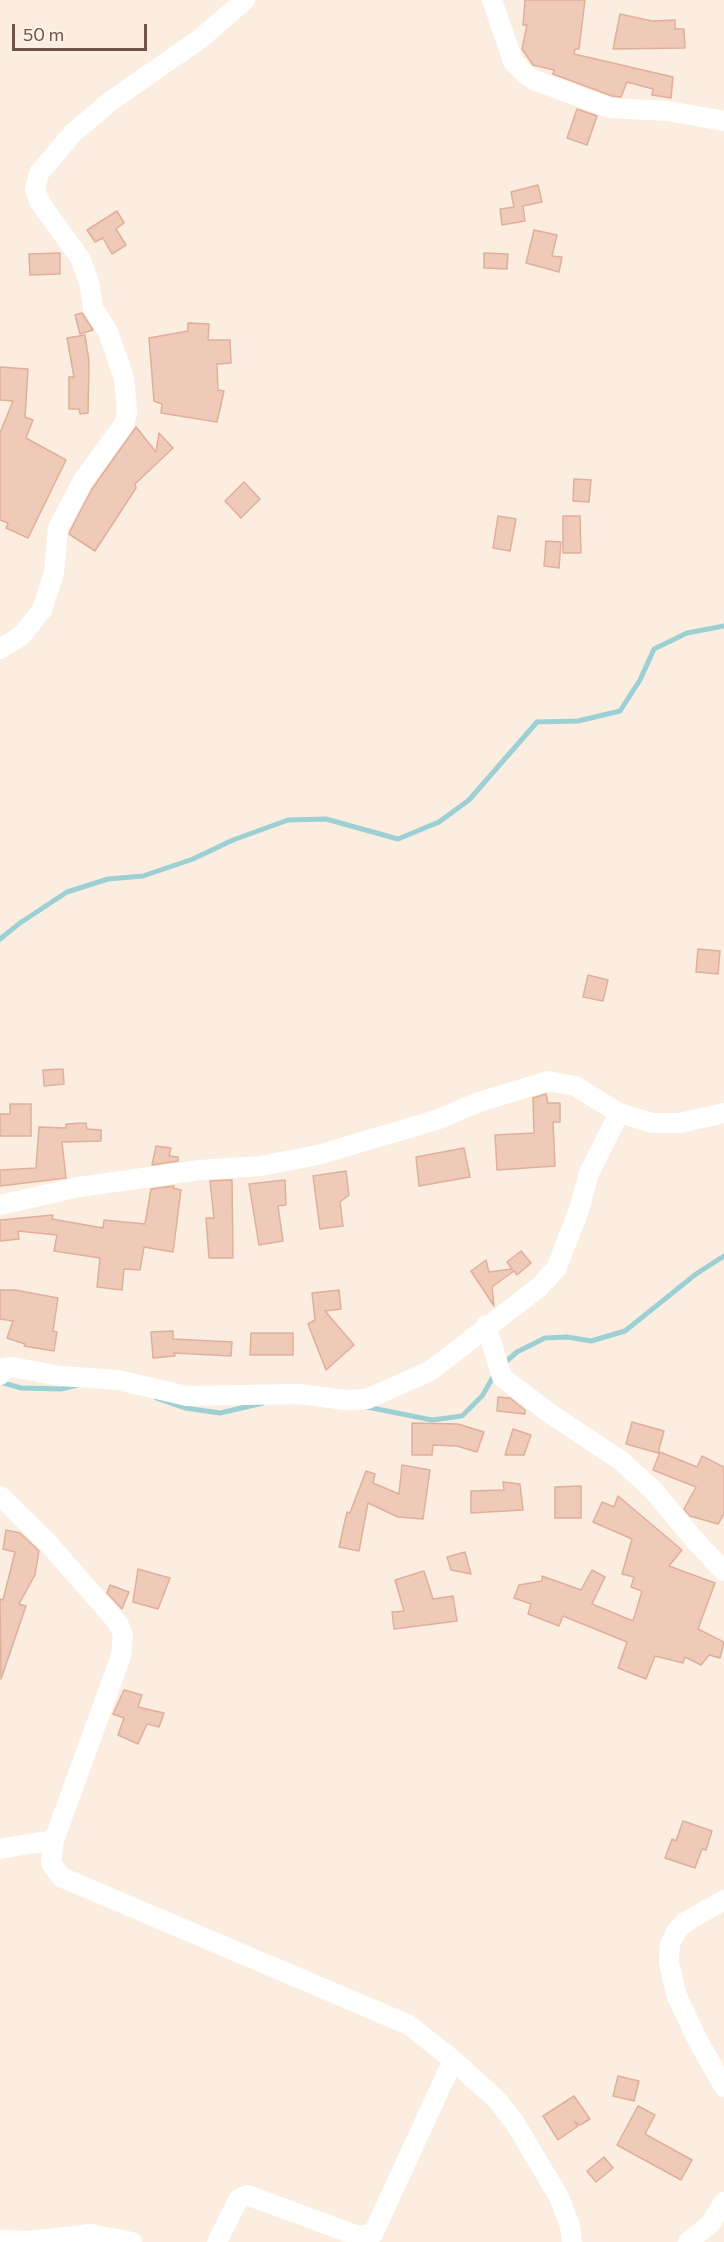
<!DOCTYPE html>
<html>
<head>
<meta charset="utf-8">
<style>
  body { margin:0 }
  #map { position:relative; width:724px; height:2242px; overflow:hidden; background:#fbeee0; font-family:Commissioner,sans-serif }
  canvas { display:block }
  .scale { position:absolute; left:12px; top:24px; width:135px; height:27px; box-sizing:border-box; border:3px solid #705349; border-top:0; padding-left:8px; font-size:18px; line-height:21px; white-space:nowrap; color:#705349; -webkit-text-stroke:4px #fef2e6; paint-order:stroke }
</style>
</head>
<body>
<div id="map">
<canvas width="724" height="2242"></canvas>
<div class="scale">50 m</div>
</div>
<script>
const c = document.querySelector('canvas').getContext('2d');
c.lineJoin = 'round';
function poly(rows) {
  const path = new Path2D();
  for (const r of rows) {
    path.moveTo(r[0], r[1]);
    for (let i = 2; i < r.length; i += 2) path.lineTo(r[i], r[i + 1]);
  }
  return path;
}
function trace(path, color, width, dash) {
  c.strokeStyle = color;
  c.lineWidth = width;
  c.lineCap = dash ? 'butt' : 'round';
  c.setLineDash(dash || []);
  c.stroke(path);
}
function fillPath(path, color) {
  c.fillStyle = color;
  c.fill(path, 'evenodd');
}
trace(poly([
  [0,939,20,923,67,892,108,879,143,876,193,859,233,840,288,820,326,819,398,839,439,822,469,800,537,722,578,721,620,711,640,680,654,649,687,633,724,626],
  [502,1365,517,1352,545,1338,567,1337,591,1341,625,1331,696,1274,724,1256],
  [0,1382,21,1388,61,1389,78,1385],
  [156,1398,185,1408,220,1413,263,1403],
  [367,1407,432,1420,462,1416,482,1396,496,1372]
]), '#9dd0d4', 5);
const building = poly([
  [525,0,585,0,579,49,575,49,574,54,673,77,671,98,652,95,653,89,627,82,621,97,612,96,553,74,554,70,533,65,522,49,527,25,523,25,525,0],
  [620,14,652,21,675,20,675,29,684,29,685,48,613,49,620,14],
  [577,109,597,116,587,145,567,138,577,109],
  [538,185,542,202,523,206,525,221,502,225,500,209,514,207,511,192,538,185],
  [117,211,124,223,116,229,126,245,112,254,103,238,95,242,87,230,117,211],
  [534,230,557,235,552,256,562,257,559,272,526,263,534,230],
  [60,253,60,274,30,275,29,254,60,253],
  [484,253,508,254,507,269,484,268,484,253],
  [82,313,93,330,80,334,75,315,82,313],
  [188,323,209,324,208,340,230,340,231,363,217,364,218,390,224,391,217,422,161,413,162,404,154,401,149,338,188,331,188,323],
  [85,335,89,361,88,413,80,414,79,409,69,409,69,377,74,377,67,338,85,335],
  [0,367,28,369,25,417,33,420,26,438,66,460,28,538,6,528,8,523,0,520,0,433,13,401,0,400,0,367],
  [136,427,156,452,159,433,173,448,135,484,136,488,95,551,69,534,70,531,92,489,136,427],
  [574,479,591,480,589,502,573,501,574,479],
  [244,482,260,499,241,518,225,501,244,482],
  [498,516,516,519,510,551,493,548,498,516],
  [563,516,580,516,581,553,563,553,563,516],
  [546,541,561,542,559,568,544,566,546,541],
  [698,949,720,951,718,974,696,972,698,949],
  [588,975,608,980,603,1001,583,997,588,975],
  [63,1069,64,1084,44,1086,43,1070,63,1069],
  [546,1094,548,1103,560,1103,560,1122,553,1122,555,1166,497,1170,495,1135,534,1133,533,1098,546,1094],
  [10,1104,31,1104,31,1136,0,1136,0,1114,10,1114,10,1104],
  [86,1123,87,1129,101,1130,101,1141,62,1142,66,1178,0,1186,0,1170,36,1168,39,1127,66,1128,66,1124,86,1123],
  [156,1146,171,1148,169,1156,178,1157,178,1161,152,1165,156,1146],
  [464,1148,470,1177,419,1186,416,1157,464,1148],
  [346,1171,349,1195,340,1202,343,1226,320,1229,313,1176,346,1171],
  [232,1180,233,1258,209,1258,206,1218,214,1218,210,1181,232,1180],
  [285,1180,286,1205,278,1206,283,1241,259,1245,249,1184,285,1180],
  [174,1186,173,1188,181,1190,173,1252,144,1247,140,1270,124,1269,122,1290,97,1287,100,1258,54,1251,57,1235,18,1231,19,1239,0,1241,0,1220,53,1215,52,1219,103,1228,104,1220,145,1224,151,1189,174,1186],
  [521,1251,531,1263,517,1275,514,1271,492,1287,494,1306,471,1271,486,1260,489,1272,512,1269,507,1262,521,1251],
  [0,1290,15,1290,58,1298,53,1331,57,1332,54,1351,24,1346,25,1344,7,1338,13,1321,0,1319,0,1290],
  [339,1290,341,1309,325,1311,354,1345,326,1370,308,1324,315,1320,312,1293,339,1290],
  [173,1331,173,1339,232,1342,231,1356,174,1353,175,1356,153,1358,151,1332,173,1331],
  [251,1333,293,1333,293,1355,250,1355,251,1333],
  [498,1397,510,1398,525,1410,525,1414,497,1411,498,1397],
  [632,1422,664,1431,658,1453,626,1444,632,1422],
  [412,1423,458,1424,484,1432,477,1452,457,1446,433,1445,432,1455,412,1455,412,1423],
  [513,1429,531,1435,524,1455,505,1455,513,1429],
  [660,1452,697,1467,702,1456,724,1467,724,1514,718,1524,690,1516,684,1509,696,1487,653,1470,660,1452],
  [402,1465,430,1470,423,1519,398,1517,368,1503,359,1551,339,1547,347,1512,350,1513,366,1471,375,1474,373,1483,399,1494,402,1465],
  [503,1482,520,1484,523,1510,471,1513,471,1491,504,1490,503,1482],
  [581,1486,581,1518,555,1518,555,1487,581,1486],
  [618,1496,682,1550,669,1566,715,1583,698,1629,724,1642,720,1658,709,1655,701,1665,685,1657,683,1663,655,1656,646,1679,618,1668,627,1642,563,1616,559,1626,528,1614,531,1604,514,1598,519,1585,542,1581,542,1576,581,1590,592,1570,605,1577,592,1604,633,1621,642,1591,631,1587,634,1577,622,1574,632,1539,593,1522,602,1502,614,1507,618,1496],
  [6,1530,20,1533,39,1551,35,1575,19,1604,26,1606,1,1679,0,1599,3,1600,15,1552,3,1549,6,1530],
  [465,1552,471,1574,451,1570,447,1557,465,1552],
  [138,1569,170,1578,158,1609,133,1602,138,1569],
  [424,1571,433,1599,453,1596,457,1621,394,1629,392,1612,404,1611,395,1580,424,1571],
  [110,1585,129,1592,122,1609,107,1593,110,1585],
  [124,1690,142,1695,138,1707,164,1713,159,1727,147,1724,138,1744,118,1735,124,1718,113,1714,124,1690],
  [683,1821,712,1831,706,1850,702,1849,695,1868,665,1858,672,1839,676,1841,683,1821],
  [618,2076,639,2081,634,2101,613,2096,618,2076],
  [574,2096,590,2119,580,2125,574,2121,578,2126,558,2140,543,2116,574,2096],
  [638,2106,655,2115,645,2134,692,2160,681,2180,617,2145,638,2106],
  [604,2157,613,2168,596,2182,587,2171,604,2157]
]);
fillPath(building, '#efcab9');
trace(building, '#e0af9b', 1.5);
trace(poly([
  [492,0,513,61,525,74,534,80,610,108,668,111,724,121],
  [0,649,21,636,42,610,54,573,58,528,84,479,125,423,127,411,124,378,108,332,93,308,89,282,80,258,41,204,35,190,39,173,73,133,112,100,200,39,245,0],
  [0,1205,79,1187,200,1170,260,1166,318,1155,439,1119,479,1102,548,1081,575,1086,619,1113,652,1123,680,1123,724,1113],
  [486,1325,502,1377,552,1415,620,1460,653,1490,697,1543,724,1571],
  [0,1375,4,1368,12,1367,60,1376,118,1380,187,1396,299,1394,346,1400,367,1399,430,1371,538,1288,556,1269,579,1210,589,1173,619,1113],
  [0,1496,48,1543,118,1623,123,1635,121,1656,54,1840,51,1863,61,1877,409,2025,453,2060],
  [0,1849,54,1840],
  [724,1900,684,1923,676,1932,670,1944,669,1962,676,1994,696,2037,724,2087],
  [0,2240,30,2241,91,2234,132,2242],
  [217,2242,238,2200,247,2195,358,2236,373,2234,453,2060,497,2100,515,2123,559,2197,570,2226,572,2242],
  [688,2242,710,2224,724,2202]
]), '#fff', 20);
</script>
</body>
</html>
